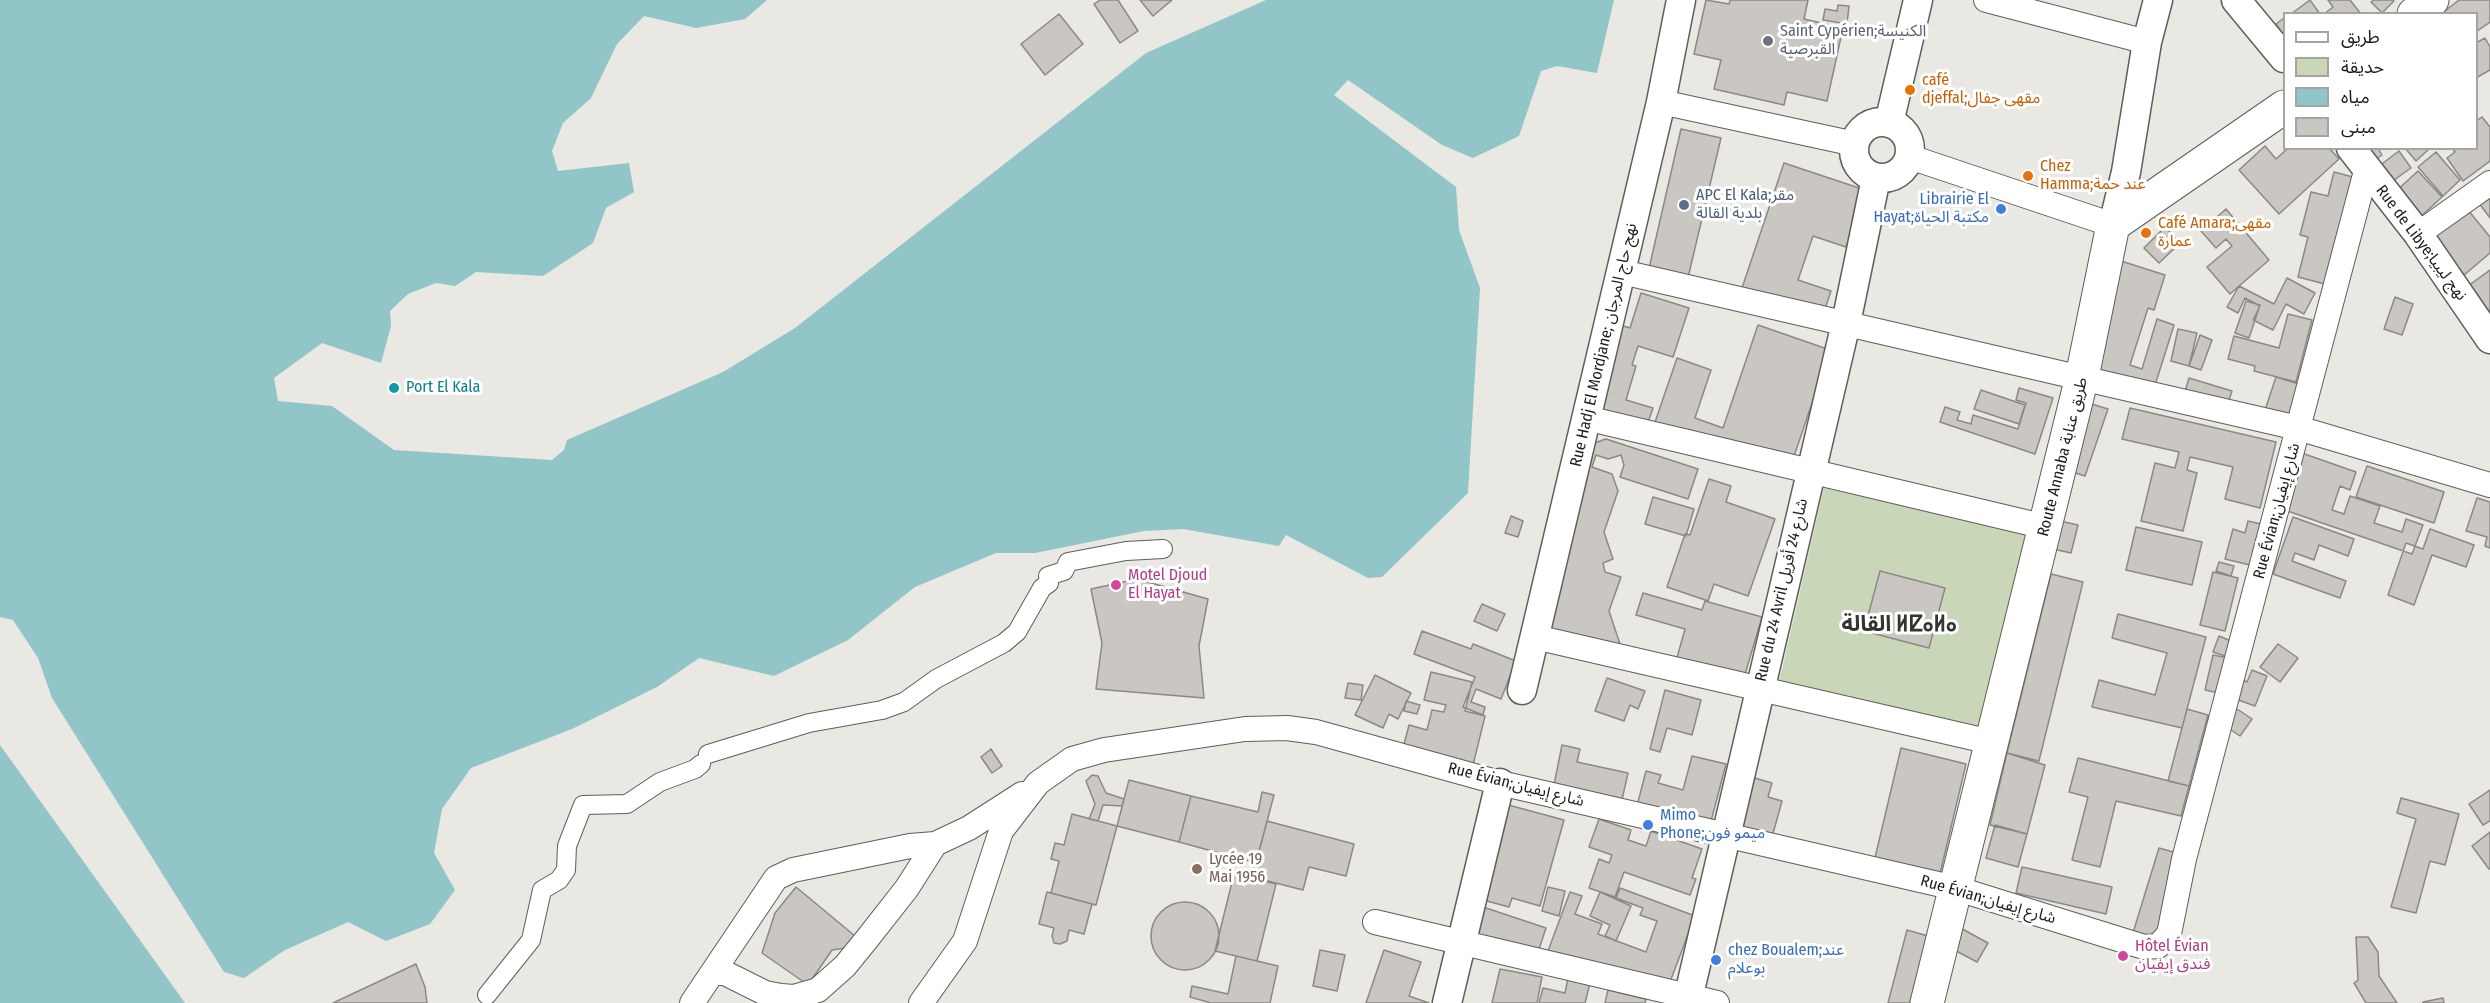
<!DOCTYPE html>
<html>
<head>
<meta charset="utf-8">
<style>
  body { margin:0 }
  #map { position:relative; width:2490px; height:1003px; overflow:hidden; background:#e9e8e2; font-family:"Fira Sans Condensed","Noto Sans Arabic",sans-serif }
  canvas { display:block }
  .legend { position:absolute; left:2283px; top:12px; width:195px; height:138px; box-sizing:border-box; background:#fff; border:2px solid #a4a4a3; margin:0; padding:8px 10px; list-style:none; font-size:18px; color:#1c1c1a }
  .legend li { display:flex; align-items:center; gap:12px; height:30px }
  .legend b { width:30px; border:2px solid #a4a4a3 }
</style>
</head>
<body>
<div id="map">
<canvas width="2490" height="1003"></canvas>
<ul class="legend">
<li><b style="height:8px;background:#fff"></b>طريق</li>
<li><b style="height:16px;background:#c9d7b8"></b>حديقة</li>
<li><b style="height:16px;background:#91c5c8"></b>مياه</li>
<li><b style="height:16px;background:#cac7c3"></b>مبنى</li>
</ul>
</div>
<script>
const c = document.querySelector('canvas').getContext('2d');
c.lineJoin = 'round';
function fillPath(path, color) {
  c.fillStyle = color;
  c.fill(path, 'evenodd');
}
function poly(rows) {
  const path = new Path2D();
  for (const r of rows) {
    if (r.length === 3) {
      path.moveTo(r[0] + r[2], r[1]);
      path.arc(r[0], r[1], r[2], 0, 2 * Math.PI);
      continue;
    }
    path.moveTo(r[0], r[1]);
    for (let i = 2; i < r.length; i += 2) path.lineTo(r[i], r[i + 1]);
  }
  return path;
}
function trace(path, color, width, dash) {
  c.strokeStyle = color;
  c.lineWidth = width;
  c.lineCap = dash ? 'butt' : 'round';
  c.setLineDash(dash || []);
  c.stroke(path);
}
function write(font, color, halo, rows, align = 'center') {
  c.font = font + ' "Fira Sans Condensed","Noto Sans Arabic","Noto Sans Tifinagh",sans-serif';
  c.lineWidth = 6;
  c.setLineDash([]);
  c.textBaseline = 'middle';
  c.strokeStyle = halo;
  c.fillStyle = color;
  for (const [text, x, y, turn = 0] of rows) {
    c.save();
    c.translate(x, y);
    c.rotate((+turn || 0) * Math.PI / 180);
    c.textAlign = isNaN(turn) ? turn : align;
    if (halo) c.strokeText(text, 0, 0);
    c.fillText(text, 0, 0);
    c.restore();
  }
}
fillPath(poly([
  [1824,488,2026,534,1979,734,1778,687]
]), '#c9d7b8');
fillPath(poly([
  [0,0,767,0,745,19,696,28,644,16,617,44,591,98,563,123,552,151,558,171,629,163,634,192,606,208,593,243,543,276,476,272,455,286,436,283,408,294,390,311,391,326,381,363,322,343,274,378,278,401,332,406,394,450,552,460,564,450,567,440,723,372,795,328,1146,53,1266,0,1614,0,1597,73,1557,66,1541,71,1519,136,1473,158,1442,145,1348,80,1334,95,1456,187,1459,230,1480,288,1468,493,1382,577,1368,578,1286,535,1279,546,1183,529,1144,531,1035,553,996,553,915,587,848,640,774,676,699,658,657,687,572,729,471,768,442,809,434,853,455,890,430,924,386,941,348,922,285,950,244,978,224,972,52,698,38,658,13,620,0,617],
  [0,745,185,1003,0,1003]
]), '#91c5c8');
const building = poly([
  [1100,0,1118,0,1138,31,1120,43,1094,4,1100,0],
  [1140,0,1172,0,1153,16,1140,0],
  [1706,0,1729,4,1730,0,1808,0,1804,19,1843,28,1827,101,1787,92,1784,105,1714,89,1721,60,1694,54,1706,0],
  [2310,0,2320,14,2291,14,2310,0],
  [2328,0,2350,0,2361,14,2324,14,2333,7,2328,0],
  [2374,0,2393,0,2394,1,2382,13,2371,2,2374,0],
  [2459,0,2490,0,2490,22,2476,32,2476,14,2441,14,2459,0],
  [1838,5,1849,6,1847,24,1823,20,1825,9,1837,11,1838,5],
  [1059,14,1083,44,1045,75,1021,44,1059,14],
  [2284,18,2284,36,2276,24,2284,18],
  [2485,38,2490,47,2490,70,2476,78,2476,43,2485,38],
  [2482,117,2490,127,2490,161,2463,181,2447,158,2455,152,2452,148,2476,148,2476,121,2482,117],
  [1681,129,1721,138,1687,282,1648,273,1681,129],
  [2265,146,2276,159,2288,148,2329,148,2339,159,2279,214,2239,170,2265,146],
  [2360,148,2378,148,2382,155,2370,163,2360,148],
  [2405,148,2426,148,2428,150,2416,161,2405,148],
  [2399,151,2411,168,2387,185,2375,169,2399,151],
  [2436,152,2460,180,2443,196,2418,167,2436,152],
  [1784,163,1865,190,1846,247,1813,236,1798,280,1831,291,1820,324,1739,297,1784,163],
  [2418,171,2442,197,2417,220,2393,194,2418,171],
  [2334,172,2353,177,2325,284,2298,277,2308,237,2300,235,2311,192,2328,196,2334,172],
  [2490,194,2490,218,2479,203,2490,194],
  [2459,199,2490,237,2490,253,2457,281,2418,233,2459,199],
  [2226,209,2269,260,2230,294,2207,267,2232,246,2226,239,2216,248,2201,231,2226,209],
  [2165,227,2180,243,2159,263,2144,248,2165,227],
  [2121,261,2165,275,2154,310,2148,308,2130,365,2142,369,2157,319,2174,325,2151,398,2084,376,2121,261],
  [2490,270,2490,311,2481,318,2461,291,2490,270],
  [2287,278,2315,293,2304,314,2286,304,2273,330,2253,320,2260,306,2245,298,2238,313,2227,307,2239,286,2274,304,2287,278],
  [1641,293,1689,308,1673,357,1638,346,1632,365,1636,366,1626,400,1653,408,1646,428,1585,409,1613,323,1630,328,1641,293],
  [2395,297,2413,304,2402,335,2384,329,2395,297],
  [2246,301,2260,305,2249,338,2235,333,2246,301],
  [2288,314,2312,320,2296,382,2254,371,2255,366,2228,359,2234,336,2279,348,2288,314],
  [1758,325,1830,350,1789,471,1653,428,1677,358,1711,370,1695,418,1723,428,1758,325],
  [2178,329,2197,333,2189,366,2171,361,2178,329],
  [2200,335,2212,340,2201,370,2189,366,2200,335],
  [2276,377,2299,384,2283,433,2260,425,2276,377],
  [2189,378,2232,391,2224,415,2182,402,2189,378],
  [2019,388,2053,398,2035,454,1940,422,1945,407,1960,412,1957,420,1971,424,1973,415,2018,429,2026,403,2016,400,2019,388],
  [1981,390,2025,405,2019,424,1974,409,1981,390],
  [2085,402,2108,409,2085,476,2063,469,2085,402],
  [2130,408,2276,442,2260,508,2225,499,2233,467,2190,457,2187,470,2197,473,2183,531,2141,521,2155,463,2175,468,2179,452,2122,439,2130,408],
  [1606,439,1698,469,1688,499,1620,477,1624,465,1621,455,1608,459,1596,455,1592,467,1612,474,1618,491,1604,532,1613,559,1603,563,1605,572,1621,577,1609,611,1621,647,1528,624,1594,443,1606,439],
  [2296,451,2356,472,2350,490,2340,486,2332,510,2344,514,2350,496,2380,506,2374,523,2402,532,2406,519,2423,525,2412,554,2276,507,2296,451],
  [2367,466,2444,492,2434,523,2356,497,2367,466],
  [1709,479,1731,486,1726,502,1775,519,1748,596,1714,584,1708,601,1667,587,1685,534,1690,535,1709,479],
  [1653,497,1694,509,1686,536,1645,524,1653,497],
  [2477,498,2490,502,2490,548,2485,546,2487,537,2466,531,2477,498],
  [1511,516,1523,521,1518,537,1505,533,1511,516],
  [2293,517,2354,539,2348,556,2319,545,2314,560,2295,553,2292,561,2346,581,2340,598,2273,574,2293,517],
  [2051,519,2078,525,2071,553,2044,547,2051,519],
  [2248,521,2261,524,2250,565,2225,559,2233,529,2245,533,2248,521],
  [2136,527,2202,542,2192,585,2126,570,2136,527],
  [2430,529,2474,545,2466,567,2432,555,2414,605,2388,595,2406,543,2423,549,2430,529],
  [2219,562,2234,566,2231,576,2216,571,2219,562],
  [1880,571,1945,588,1929,648,1864,631,1880,571],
  [2213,572,2238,578,2225,631,2200,625,2213,572],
  [2051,574,2083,582,2039,761,2007,753,2051,574],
  [1137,579,1208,599,1199,646,1204,698,1096,689,1102,643,1091,589,1137,579],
  [1643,593,1702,610,1705,601,1762,617,1740,691,1673,672,1685,629,1636,615,1643,593],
  [1482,604,1505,614,1497,631,1474,621,1482,604],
  [2118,614,2206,637,2182,728,2092,707,2099,680,2155,695,2167,653,2112,638,2118,614],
  [1422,631,1471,649,1473,644,1516,661,1501,699,1476,689,1471,702,1485,707,1483,715,1463,707,1475,677,1414,654,1422,631],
  [2219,636,2231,641,2225,656,2213,652,2219,636],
  [2278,644,2298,658,2280,682,2260,667,2278,644],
  [2213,655,2228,658,2219,693,2205,690,2213,655],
  [2252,670,2267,676,2255,706,2230,697,2238,678,2247,682,2252,670],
  [1431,672,1472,682,1465,711,1485,716,1473,765,1403,748,1409,725,1427,730,1432,710,1444,712,1446,705,1424,700,1431,672],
  [1375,675,1411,693,1398,719,1389,714,1383,728,1355,715,1375,675],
  [1607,678,1645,691,1638,709,1630,705,1624,721,1595,711,1607,678],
  [1348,683,1363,685,1361,700,1345,698,1348,683],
  [1665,690,1701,700,1692,735,1667,728,1660,752,1650,749,1665,690],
  [1406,701,1420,705,1417,714,1404,711,1406,701],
  [2187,709,2208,715,2189,786,2168,781,2187,709],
  [2237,709,2252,719,2240,736,2225,726,2237,709],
  [1562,745,1580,749,1577,762,1628,773,1621,804,1553,790,1562,745],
  [1901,748,1966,764,1939,878,1874,862,1901,748],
  [991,749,1002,766,992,773,981,757,991,749],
  [2007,753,2045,765,2027,834,1990,825,2007,753],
  [1692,756,1726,764,1709,829,1636,810,1646,771,1661,775,1658,783,1683,790,1692,756],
  [2078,758,2189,786,2181,816,2116,801,2100,867,2072,860,2088,797,2069,792,2078,758],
  [1092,775,1098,776,1106,793,1124,799,1122,806,1103,805,1098,821,1089,819,1095,804,1086,781,1092,775],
  [1751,777,1772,783,1768,797,1782,801,1769,848,1735,839,1751,777],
  [1129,780,1191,796,1179,842,1117,826,1129,780],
  [2490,790,2490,821,2483,825,2469,804,2490,790],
  [1262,792,1274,795,1256,863,1179,842,1191,796,1258,812,1262,792],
  [2401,798,2459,814,2445,865,2430,861,2416,913,2391,907,2416,819,2397,813,2401,798],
  [1501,803,1564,820,1540,906,1512,898,1509,907,1476,898,1501,803],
  [1072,814,1117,826,1096,905,1051,893,1059,861,1051,859,1055,843,1064,845,1072,814],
  [1599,819,1631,830,1628,840,1646,846,1651,831,1702,849,1692,878,1696,879,1690,895,1624,872,1615,897,1589,888,1599,859,1609,863,1612,855,1589,847,1599,819],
  [1267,821,1354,844,1346,876,1309,867,1303,890,1252,877,1267,821],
  [1995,825,2027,834,2018,867,1986,858,1995,825],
  [2490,832,2490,869,2489,869,2472,846,2490,832],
  [2159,848,2184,855,2157,943,2132,936,2159,848],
  [2022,867,2112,887,2106,914,2016,893,2022,867],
  [1234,874,1276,884,1257,961,1215,951,1234,874],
  [796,887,855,936,845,948,832,950,808,985,762,953,775,913,796,887],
  [1548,887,1565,891,1559,916,1542,911,1548,887],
  [1620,888,1695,916,1665,995,1548,951,1570,892,1582,896,1575,914,1602,924,1598,934,1646,952,1657,921,1640,915,1643,908,1616,898,1620,888],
  [1047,892,1092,904,1084,934,1069,930,1067,941,1060,944,1054,943,1052,936,1054,928,1039,924,1047,892],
  [1600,892,1631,906,1616,941,1605,936,1610,925,1590,916,1600,892],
  [1185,936,34],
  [1474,904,1546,928,1536,958,1465,935,1474,904],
  [1955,925,1988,943,1977,962,1945,945,1955,925],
  [1907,930,1928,936,1910,1003,1888,1003,1907,930],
  [2356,937,2368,937,2378,952,2379,976,2397,1003,2366,1003,2354,983,2358,980,2356,937],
  [1320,950,1345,955,1337,991,1313,986,1320,950],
  [1384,950,1421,962,1409,996,1429,1003,1366,1003,1384,950],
  [1236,956,1278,966,1270,1003,1211,1003,1190,997,1192,986,1228,994,1236,956],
  [416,964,425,987,427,1003,333,1003,416,964],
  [1500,969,1542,977,1537,1003,1492,1003,1500,969],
  [1568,978,1590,983,1585,1003,1539,1003,1543,988,1565,993,1568,978],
  [1608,990,1646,999,1645,1003,1605,1003,1608,990],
  [2443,998,2444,1003,2423,1003,2423,1002,2443,998]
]);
fillPath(building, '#cac7c3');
trace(building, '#8c8985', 1.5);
const pedestrian = poly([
  [708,754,809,723,882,710,904,702,936,679,1004,643,1017,632,1042,588,1049,583,1048,576,1064,571,1068,562,1126,551,1163,549],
  [487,995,531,940,542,890,559,880,566,870,567,846,583,805,627,804,660,782,695,769,701,764]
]);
const minor = poly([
  [1986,0,2147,42],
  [1661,102,1855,144],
  [1910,157,2113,225],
  [2418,234,2490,183],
  [1622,272,2298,428,2490,485],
  [1586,418,2046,527],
  [1535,637,1991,742],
  [1375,922,1717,1003],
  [713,973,725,973,765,993,781,996,794,997,818,990,845,966,867,939,907,888,935,844],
  [692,1003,776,878,793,870,910,846,935,844,969,828,1022,794],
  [921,1003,965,941,1001,831,1038,783,1072,759,1104,750,1245,729,1287,728,1316,732,1500,783,1955,888,2144,947,2158,946,2169,934,2184,859,2366,171]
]);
const tertiary = poly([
  [2236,0,2284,58],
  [1882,150,28],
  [1889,123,1918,0],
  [2351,148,2418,234,2490,339],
  [2113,225,2126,172,2147,42,2158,0],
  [1522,690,1661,102,1681,0],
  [1447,1003,1500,783],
  [1687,1003,1846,323,1876,178]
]);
const secondary = poly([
  [2414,14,2432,0],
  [1927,1003,2082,377,2113,225,2284,107]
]);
trace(pedestrian, '#5f5e5a', 20);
trace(minor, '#5f5e5a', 26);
trace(tertiary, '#5f5e5a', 31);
trace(secondary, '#5f5e5a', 35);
trace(pedestrian, '#fff', 18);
trace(minor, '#fff', 24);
trace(tertiary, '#fff', 28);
trace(secondary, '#fff', 33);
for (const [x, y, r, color] of [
  [1768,41,6,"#6b7280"],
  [1910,90,6,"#e8710a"],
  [2028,176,6,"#e8710a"],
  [1684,205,6,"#5c6f8a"],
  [2001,209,6,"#3f7fe0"],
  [2146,233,6,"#e8710a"],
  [394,388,6,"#0f9aa8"],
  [1116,585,6,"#d1479c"],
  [1648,825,6,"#3f7fe0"],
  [1197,869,6,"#8d6e63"],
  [2123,956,6,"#d1479c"],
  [1716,960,6,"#3f7fe0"]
]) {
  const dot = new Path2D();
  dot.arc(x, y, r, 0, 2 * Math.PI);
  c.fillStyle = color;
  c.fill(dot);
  trace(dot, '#fff', 2);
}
write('16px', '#5b616d', '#fff', [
  ["Saint Cypérien;الكنيسة",1780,32],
  ["القبرصية",1780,50]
], 'left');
write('16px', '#c56008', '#fff', [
  ["café",1922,81],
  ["djeffal;مقهى جفال",1922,99],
  ["Chez",2040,167],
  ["Hamma;عند حمة",2040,185],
  ["Café Amara;مقهى",2158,224],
  ["عمارة",2158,242]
], 'left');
write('16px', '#4e5e75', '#fff', [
  ["APC El Kala;مقر",1696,196],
  ["بلدية القالة",1696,214]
], 'left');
write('16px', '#366cbe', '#fff', [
  ["Librairie El",1989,200,"right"],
  ["Hayat;مكتبة الحياة",1989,218,"right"],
  ["Mimo",1660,816],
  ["Phone;ميمو فون",1660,834],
  ["chez Boualem;عند",1728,951],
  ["بوعلام",1728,969]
], 'left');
write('16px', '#1c1c1a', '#fff', [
  ["Rue de Libye;نهج ليبيا",2421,243,53],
  ["Rue Hadj El Mordjane; نهج حاج المرجان",1604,345,-77],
  ["Route Annaba طريق عنابة",2063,457,-76],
  ["Rue Évian;شارع إيفيان",2277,511,-75],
  ["Rue du 24 Avril شارع 24 أفريل",1782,590,-77],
  ["Rue Évian;شارع إيفيان",1516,785,14],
  ["Rue Évian;شارع إيفيان",1988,900,16]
]);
write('16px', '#0d838f', '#fff', [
  ["Port El Kala",406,388]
], 'left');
write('16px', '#b23c85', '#fff', [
  ["Motel Djoud",1128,576],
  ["El Hayat",1128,594],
  ["Hôtel Évian",2135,947],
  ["فندق إيفيان",2135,965]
], 'left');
write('16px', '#785e54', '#fff', [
  ["Lycée 19",1209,860],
  ["Mai 1956",1209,878]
], 'left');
write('bold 22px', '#343430', '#fff', [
  ["القالة ⵍⵇⴰⵍⴰ",1899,625]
]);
</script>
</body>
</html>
